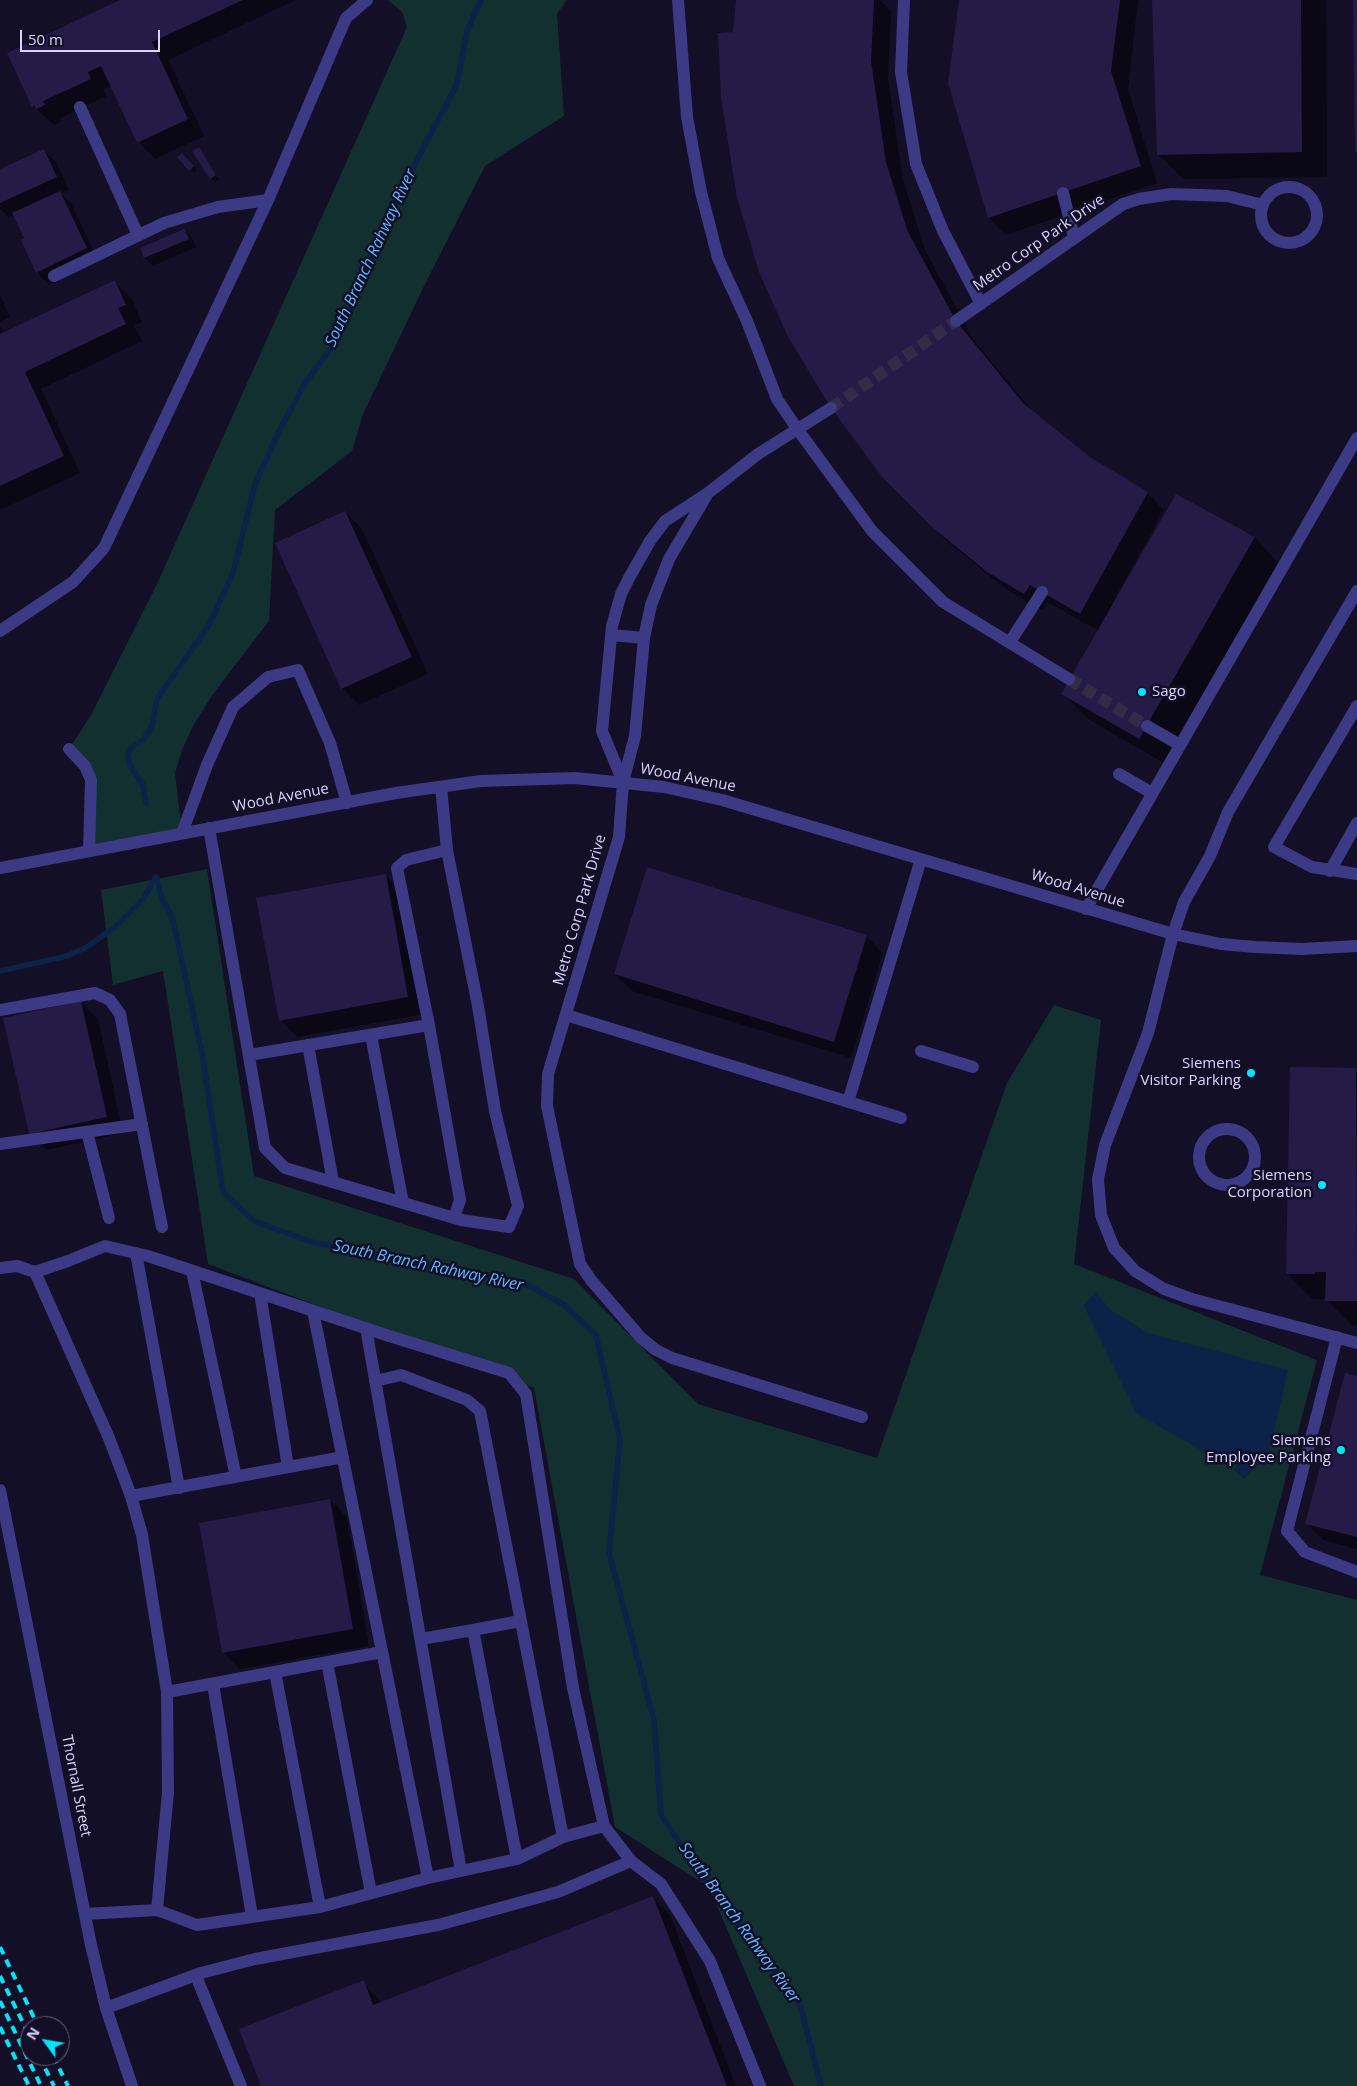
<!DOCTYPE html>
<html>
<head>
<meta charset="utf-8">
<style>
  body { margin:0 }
  #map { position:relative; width:1357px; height:2086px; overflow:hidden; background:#130f26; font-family:"Open Sans",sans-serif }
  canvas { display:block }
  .north { position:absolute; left:20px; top:2016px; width:50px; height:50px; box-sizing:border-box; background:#130f26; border:1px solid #625e7d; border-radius:50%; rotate:302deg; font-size:14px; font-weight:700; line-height:20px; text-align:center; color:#d9d4ff }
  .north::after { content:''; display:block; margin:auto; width:18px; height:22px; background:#00e5ff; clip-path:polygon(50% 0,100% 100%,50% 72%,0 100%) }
  .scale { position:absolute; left:20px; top:30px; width:140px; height:22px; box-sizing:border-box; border:2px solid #d9d4ff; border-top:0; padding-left:6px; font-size:15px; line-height:18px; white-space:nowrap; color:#d9d4ff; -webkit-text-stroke:4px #130f26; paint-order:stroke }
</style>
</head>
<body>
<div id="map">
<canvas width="1357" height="2086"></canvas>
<div class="north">N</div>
<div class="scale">50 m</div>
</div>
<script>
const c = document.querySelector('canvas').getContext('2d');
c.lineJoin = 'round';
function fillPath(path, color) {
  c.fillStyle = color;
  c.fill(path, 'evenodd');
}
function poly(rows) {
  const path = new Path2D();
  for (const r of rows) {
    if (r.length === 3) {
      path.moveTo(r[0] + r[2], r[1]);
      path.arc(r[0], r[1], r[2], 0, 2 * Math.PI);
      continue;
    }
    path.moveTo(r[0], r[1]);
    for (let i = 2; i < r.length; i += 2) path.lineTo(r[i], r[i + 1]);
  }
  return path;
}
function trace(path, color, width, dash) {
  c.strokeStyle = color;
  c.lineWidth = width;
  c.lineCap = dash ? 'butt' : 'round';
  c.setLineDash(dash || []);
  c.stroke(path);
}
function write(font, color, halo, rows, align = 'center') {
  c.font = font + ' "Open Sans",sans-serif';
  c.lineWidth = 5;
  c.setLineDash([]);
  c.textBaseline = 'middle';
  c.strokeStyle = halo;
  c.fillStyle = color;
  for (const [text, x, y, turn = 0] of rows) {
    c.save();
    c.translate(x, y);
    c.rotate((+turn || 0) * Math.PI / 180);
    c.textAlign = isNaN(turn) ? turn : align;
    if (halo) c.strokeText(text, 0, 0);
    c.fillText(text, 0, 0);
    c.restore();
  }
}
fillPath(poly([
  [388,0,567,0,557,14,564,116,485,166,426,282,363,414,352,451,275,510,269,621,213,694,193,726,182,750,175,773,182,833,89,851,91,780,69,749,91,715,157,584,407,27,402,12],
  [207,869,254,1176,574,1279,698,1404,877,1458,1007,1083,1054,1005,1101,1020,1074,1264,1317,1360,1260,1575,1357,1600,1357,2086,794,2086,709,1887,615,1827,534,1388,208,1264,163,971,113,985,101,890]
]), '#12302f');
fillPath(poly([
  [1096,1291,1109,1309,1148,1333,1288,1370,1266,1465,1257,1465,1244,1479,1234,1470,1239,1463,1236,1461,1231,1467,1136,1413,1084,1306]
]), '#0c2248');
fillPath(poly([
  [123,0,296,0,168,60,204,136,155,159,138,142,112,86,104,89,107,96,60,118,61,122,54,125,33,106],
  [737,0,880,0,891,11,888,79,903,180,925,250,973,339,1033,412,1089,458,1147,493,1164,510,1114,600,1116,601,1176,496,1255,538,1280,564,1164,763,1088,719,1063,694,1099,631,1047,602,1042,610,1006,589,949,543,884,478,734,33],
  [960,0,1138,0,1128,89,1157,183,1006,235,989,218,949,83],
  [1154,0,1326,0,1327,177,1183,179,1158,154],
  [44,150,57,163,69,190,61,193,72,205,98,261,49,285,37,272,26,239,15,215,9,217,0,209,0,171],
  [194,151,202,152,219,179,215,182,211,178],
  [182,154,197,170,194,173,179,157],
  [184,230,192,238,196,247,153,266,145,258,141,249],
  [115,282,132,299,142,322,134,325,142,341,41,389,80,473,0,510,0,325,4,334],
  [0,295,10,317,0,322],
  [345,512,362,529,428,674,359,705,342,688],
  [385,875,402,892,424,1014,297,1037,280,1020],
  [866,936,883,953,851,1058,632,991,615,974],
  [81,1002,98,1019,123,1133,47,1150,30,1134],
  [1356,1070,1357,1071,1357,1326,1352,1325,1326,1299,1312,1299,1287,1274],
  [1357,1377,1357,1549,1323,1540,1307,1523],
  [330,1500,347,1517,369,1646,240,1669,223,1652],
  [653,1898,670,1915,736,2086,262,2086,363,1982,382,2003]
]), '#0007');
trace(poly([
  [146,803,143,785,130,766,128,755,132,747,144,739,152,726,157,699,209,625,233,573,255,484,279,431,305,383,335,343,349,314,389,213,457,84,467,31,481,0],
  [156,877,162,899,172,916,202,1053,223,1192,254,1221,312,1242,521,1282,563,1304,596,1335,620,1440,609,1553,654,1720,661,1815,709,1887,800,2004,821,2086],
  [0,971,67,956,87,947,116,926,143,899,156,877]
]), '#0c2248', 5.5);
fillPath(poly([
  [120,0,243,0,152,42,188,119,137,143,101,66,88,72,91,79,43,101,45,105,36,109,34,105,32,107,7,53],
  [736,0,874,0,871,61,886,162,908,232,956,321,1024,404,1090,457,1148,492,1080,614,1030,585,1024,594,987,572,931,526,883,478,831,408,788,337,759,272,737,198,721,98,718,33,733,32],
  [959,0,1120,0,1111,71,1141,166,988,218,948,83],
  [1152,0,1301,0,1302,152,1157,155],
  [1353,0,1357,0,1357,152,1355,152],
  [199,147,216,175,210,179,192,151],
  [44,149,57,177,0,203,0,169],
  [182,153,194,166,189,171,177,157],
  [60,191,87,248,36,273,21,240,24,238,12,213],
  [184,229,189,239,144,258,140,248],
  [115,280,126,305,118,308,126,324,25,372,64,456,0,486,0,334],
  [1176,494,1255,537,1139,739,1061,694],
  [345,511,412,657,341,689,275,543],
  [647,867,867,935,834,1042,614,974],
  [386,874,408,997,279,1021,256,898],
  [81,1001,107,1117,29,1134,3,1018],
  [1290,1067,1356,1068,1357,1301,1325,1301,1326,1272,1315,1272,1315,1274,1286,1274],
  [1345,1373,1357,1376,1357,1537,1305,1524],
  [330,1499,353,1629,222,1653,199,1523],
  [653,1896,727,2086,261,2086,239,2029,364,1980,373,2005]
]), '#241b47');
trace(poly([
  [831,408,956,321],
  [1069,679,1147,726]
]), '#312d47', 12, [12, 6]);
trace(poly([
  [678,0,687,117,701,192,718,258,747,321,777,399,798,430,872,531,943,602,1069,679],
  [904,0,901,72,916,164,943,231,981,304],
  [80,107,138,235],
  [1289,215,28],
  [1063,193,1074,237],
  [54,276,164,223,218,207,268,200],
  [956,321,1123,204,1139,199,1171,194,1227,196,1263,205],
  [708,493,669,559,651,605,644,638,635,736,623,782,619,837,548,1074,547,1106,580,1264,591,1280,641,1338,656,1350,672,1358,862,1417],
  [1357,591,1228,812,1210,856,1184,902,1173,934,1148,1033,1105,1145,1098,1179,1101,1215,1114,1248,1135,1271,1164,1289,1192,1299,1357,1343],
  [0,631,73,582,104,548,268,200,346,18,367,0],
  [611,635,644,638],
  [1010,642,1042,592],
  [1357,706,1274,847,1312,867,1357,874],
  [1147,726,1180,745],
  [69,749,85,766,91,780,89,851],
  [1119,774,1152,793],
  [623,782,602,731,612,626,621,594,629,578,650,541,665,521,708,493,758,454,831,408],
  [209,828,265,1148,285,1168,461,1220,509,1227,518,1206,495,1111,478,1006,447,850,441,787],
  [182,833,207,765,233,707,268,677,298,670,330,743,347,803],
  [0,868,396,793,481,781,575,778,664,787,722,800,1173,934,1221,944,1255,947,1302,949,1357,946],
  [1330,871,1357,823],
  [1086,909,1357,438],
  [0,1010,95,993,110,1000,120,1014,162,1227],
  [566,1015,901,1118],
  [429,1025,460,1200,454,1218],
  [371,1035,403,1203],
  [308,1045,333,1182],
  [921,1051,973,1067],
  [249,1055,429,1025,397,868,406,860,447,850],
  [848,1102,921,859],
  [1227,1157,28],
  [87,1132,109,1218],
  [0,1144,142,1124],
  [136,1253,179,1488],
  [0,1268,17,1266,35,1272,68,1261,105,1246,148,1256,386,1335,509,1373,526,1394,573,1688,604,1826,563,1837,517,1859,428,1878,320,1907,197,1925,157,1910,85,1914],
  [192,1271,236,1477],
  [35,1272,109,1438,131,1496,142,1535,167,1692,168,1792,157,1910],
  [260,1293,288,1467],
  [313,1311,428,1878],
  [366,1328,461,1871],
  [1337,1337,1287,1531,1305,1552,1357,1572],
  [375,1381,401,1375,467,1400,480,1411,563,1837],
  [0,1490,91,1945,106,2008,132,2086],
  [131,1496,343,1457],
  [473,1630,520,1621],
  [421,1639,473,1630,517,1859],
  [327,1662,371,1893],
  [275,1672,320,1907],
  [213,1684,252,1916],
  [167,1692,382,1652],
  [604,1826,631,1861,661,1884,710,1961,760,2086],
  [196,1976,241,2086],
  [106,2008,201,1973,255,1959,438,1925,558,1892,631,1861]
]), '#3d3a85', 12);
trace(poly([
  [0,1947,38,2026],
  [0,1976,30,2037],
  [0,2001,41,2086],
  [0,2027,29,2086],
  [39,2056,54,2086],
  [53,2056,68,2086]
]), '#00e5ff', 4, [8, 6]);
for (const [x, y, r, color] of [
  [1142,692,5,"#00e5ff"],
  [1251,1073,5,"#00e5ff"],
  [1322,1185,5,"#00e5ff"],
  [1341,1450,5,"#00e5ff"]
]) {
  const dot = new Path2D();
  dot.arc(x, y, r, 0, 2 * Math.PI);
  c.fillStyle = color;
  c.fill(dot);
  trace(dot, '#130f26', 2);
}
write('15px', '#d9d4ff', '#130f26', [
  ["Metro Corp Park Drive",1039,243,-35],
  ["Wood Avenue",688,778,11],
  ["Wood Avenue",281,798,-11],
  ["Wood Avenue",1078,889,17],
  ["Metro Corp Park Drive",580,910,-74],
  ["Thornall Street",76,1786,79]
]);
write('15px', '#d9d4ff', '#130f26', [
  ["Sago",1152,692,"left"],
  ["Siemens",1241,1064],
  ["Visitor Parking",1241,1081],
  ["Siemens",1312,1176],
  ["Corporation",1312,1193],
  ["Siemens",1331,1441],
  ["Employee Parking",1331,1458]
], 'right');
write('italic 16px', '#62b6ff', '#130f26', [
  ["South Branch Rahway River",371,258,-65],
  ["South Branch Rahway River",428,1266,12],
  ["South Branch Rahway River",739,1923,54]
]);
</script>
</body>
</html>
